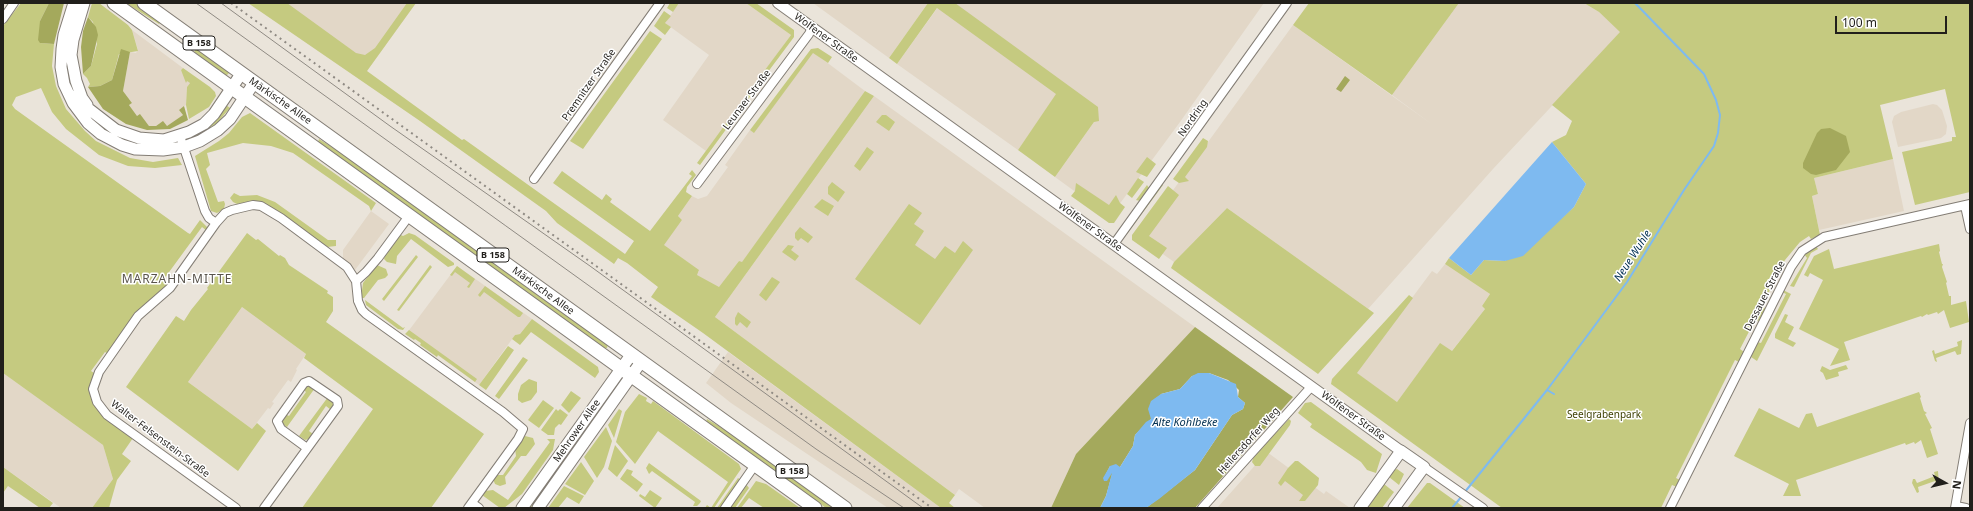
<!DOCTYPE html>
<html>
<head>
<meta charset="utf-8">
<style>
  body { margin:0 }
  #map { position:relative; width:1973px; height:511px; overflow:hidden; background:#eae4da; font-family:"Noto Sans",sans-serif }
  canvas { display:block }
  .frame { position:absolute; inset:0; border:4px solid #211f1b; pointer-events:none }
  .north { position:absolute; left:1925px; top:463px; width:40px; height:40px; -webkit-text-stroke:3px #fff; paint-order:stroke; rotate:98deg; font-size:11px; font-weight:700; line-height:16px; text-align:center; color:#211f1b }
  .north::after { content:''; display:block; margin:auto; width:14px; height:18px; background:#211f1b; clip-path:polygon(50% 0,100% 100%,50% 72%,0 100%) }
  .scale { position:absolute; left:1835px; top:16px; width:112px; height:18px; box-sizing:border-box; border:2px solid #211f1b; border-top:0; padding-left:5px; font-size:12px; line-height:14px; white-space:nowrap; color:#211f1b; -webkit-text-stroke:3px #fff; paint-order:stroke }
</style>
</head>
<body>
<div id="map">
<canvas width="1973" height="511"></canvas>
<div class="frame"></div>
<div class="north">N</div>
<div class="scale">100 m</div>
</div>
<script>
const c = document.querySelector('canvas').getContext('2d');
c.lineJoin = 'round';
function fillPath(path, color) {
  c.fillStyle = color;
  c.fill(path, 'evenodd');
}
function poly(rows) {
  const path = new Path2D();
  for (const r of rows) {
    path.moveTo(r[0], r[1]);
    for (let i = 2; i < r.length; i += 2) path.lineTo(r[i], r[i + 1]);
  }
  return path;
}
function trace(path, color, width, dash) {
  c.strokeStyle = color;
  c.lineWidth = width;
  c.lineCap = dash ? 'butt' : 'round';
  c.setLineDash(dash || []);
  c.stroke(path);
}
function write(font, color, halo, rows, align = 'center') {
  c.font = font + ' "Noto Sans",sans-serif';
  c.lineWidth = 3;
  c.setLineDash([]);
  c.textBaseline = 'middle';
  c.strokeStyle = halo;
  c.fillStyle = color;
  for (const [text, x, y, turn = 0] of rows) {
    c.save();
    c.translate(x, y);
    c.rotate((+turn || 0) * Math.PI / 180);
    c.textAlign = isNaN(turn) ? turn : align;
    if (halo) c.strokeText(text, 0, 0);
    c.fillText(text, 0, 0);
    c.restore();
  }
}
fillPath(poly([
  [270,3,416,3,367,71],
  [679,3,746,3,791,35,706,151,663,120,709,55,665,23],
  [813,3,928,3,889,58],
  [941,3,1264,3,1180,122,1110,217,1055,177,1094,122,1057,94,1018,150,897,64],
  [1459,3,1584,3,1599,12,1621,32,1493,169,1368,309,1227,208,1174,262,1139,237,1293,25,1433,125,1392,95],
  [132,30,183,68,181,70,190,83,187,87,186,105,179,110,183,115,167,126,160,123,156,126,149,126,140,115,137,116,129,105,132,103,123,91,130,52,136,53,138,50],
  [813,52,865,91,742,263,739,261,719,288,696,275,699,271,663,245,682,220,678,216,692,196,698,199,707,196,728,167,725,165,750,130,754,132],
  [874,96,1195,327,1076,454,1051,508,985,508,959,489,955,495,715,317],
  [1933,104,1937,105,1942,110,1947,126,1946,134,1941,138,1898,147,1892,122,1894,116,1901,112],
  [1893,159,1904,211,1819,230,1812,196,1818,194,1814,178],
  [371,211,389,224,355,270,343,260,343,250],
  [1445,264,1490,294,1482,306,1485,309,1451,352,1440,344,1397,402,1356,373,1432,271,1437,274],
  [457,266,532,319,520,334,515,335,479,385,407,333],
  [242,307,306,354,296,369,297,370,291,382,288,380,272,402,274,403,270,409,268,408,252,429,188,382],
  [728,352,941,508,888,508,731,403,706,383],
  [3,373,103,445,113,479,92,508,61,508,3,467],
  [1267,452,1324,494,1326,491,1350,508,1217,508]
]), '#e2d7c7');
fillPath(poly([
  [21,3,49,3,40,21,40,43,54,44,52,66,56,86,66,109,85,131,96,141,130,158,153,162,178,158,182,165,155,168,128,166,99,155,66,129,52,112,41,88,16,97,12,105,15,109,188,233,190,234,200,220,208,228,207,231,202,227,164,279,169,283,108,354,105,352,91,371,94,373,89,390,93,403,133,438,122,454,131,461,117,480,109,508,92,508,113,479,103,445,3,373,3,26],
  [92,3,99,3,128,25,132,30,138,51,119,54,112,80,100,86,88,87,90,84,87,78,83,74,91,66,97,44,93,22,88,17],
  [126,3,135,3,161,22,159,24],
  [248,3,287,3,356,53,365,55,375,48,407,3,416,3,367,71,462,140,464,139,625,254,634,241,553,183,562,171,602,200,606,194,612,199,610,202,650,231,692,176,689,174,692,170,696,175,687,187,686,192,692,196,678,216,682,220,664,245,699,270,697,275,719,287,739,261,742,262,865,91,874,96,715,317,955,495,949,503,955,508,941,508,703,333,651,297,658,287,627,263,618,258,614,264,557,223,546,211,420,121],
  [670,3,679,3,673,12,667,8],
  [746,3,756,3,794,30,794,37,756,88,753,86,791,35],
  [928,3,955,3,1098,107,1099,121,1094,122,1055,177,1018,150,1056,94,937,8,897,64,889,58],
  [1309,3,1459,3,1392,95,1293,25],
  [1584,3,1970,3,1970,192,1915,205,1902,152,1952,141,1952,137,1956,137,1945,89,1880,105,1893,159,1814,178,1818,194,1812,196,1820,235,1811,239,1809,236,1800,242,1785,260,1762,306,1766,309,1760,321,1755,320,1740,349,1744,352,1739,362,1735,360,1676,478,1680,480,1677,487,1672,485,1661,508,1502,508,1331,384,1332,379,1409,295,1413,298,1357,373,1397,402,1440,343,1452,351,1485,309,1482,306,1490,294,1445,264,1449,258,1471,275,1484,260,1505,261,1550,228,1574,207,1586,184,1552,142,1566,135,1572,121,1552,105,1620,32,1599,12],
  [664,11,671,16,665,23,671,27,665,35,654,26],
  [650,31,662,39,583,149,570,141],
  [197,48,230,72,226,76,194,52],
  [818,48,832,57,828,63,813,53,754,133,750,130,811,49],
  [183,68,210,87,215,92,216,96,209,107,189,119,186,105,187,87,190,83,187,81,186,83,181,70],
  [749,92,752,94,741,109,738,107],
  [226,105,230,108,217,123,191,140,190,136],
  [735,111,738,113,700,165,697,163],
  [250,113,376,203,371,211,369,206,293,153,271,146,243,143,207,153,210,165,206,169,218,202,224,201,225,204,224,209,217,213,211,211,195,156,219,141,229,133,242,117],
  [882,115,886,115,895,122,889,131,876,122],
  [1203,138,1208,141,1207,147,1185,177,1189,181,1179,183,1173,179],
  [319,139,343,154,608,344,607,348,604,348,318,142],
  [867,147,874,152,860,171,854,166],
  [1147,157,1156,164,1147,177,1136,172],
  [1138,178,1144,182,1132,198,1127,194],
  [832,182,845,192,838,202,828,194,828,187],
  [1076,183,1109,205,1116,195,1120,203,1125,207,1114,223,1109,223,1071,196,1075,191],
  [1162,184,1163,185,1127,234,1127,233],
  [1147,185,1149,188,1140,201,1136,200],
  [1168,186,1179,195,1149,236,1167,248,1159,259,1132,240,1132,235],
  [234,193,240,196,257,195,275,202,328,240,336,240,336,246,327,247,264,203,253,201,237,204,233,202,230,198],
  [822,199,834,206,828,216,814,207],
  [909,204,922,213,914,224,924,231,915,245,935,259,945,246,955,253,963,241,973,250,920,325,855,279],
  [1227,208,1374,313,1318,374,1171,268,1174,262],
  [800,227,813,237,808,243,801,238,798,241,795,238,795,233],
  [247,233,256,240,258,239,279,256,280,255,285,258,289,265,328,291,327,293,333,297,333,311,326,322,484,434,431,508,302,508,373,409,304,358,306,354,242,307,188,382,252,429,257,423,266,431,238,471,126,387,176,316,184,321,191,310,208,289,207,288],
  [409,233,415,235,454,263,454,265,448,267,411,239,397,256,396,264,387,262,384,259,386,252,401,235,403,236],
  [1939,244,1940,251,1939,252,1942,264,1943,264,1942,267,1947,282,1946,283,1949,296,1951,296,1951,305,1966,301,1969,322,1950,328,1944,310,1938,314,1937,312,1928,315,1927,314,1922,317,1921,316,1844,342,1850,360,1830,366,1839,349,1799,329,1823,280,1810,273,1808,277,1804,275,1814,256,1829,249,1834,269],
  [788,245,794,246,791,250,799,256,795,261,782,252],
  [1815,245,1818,249,1811,253,1794,287,1790,286,1807,258,1804,254],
  [416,255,418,257,384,301,382,299],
  [377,265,386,269,388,275,385,278,378,280,364,298,361,298,363,283],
  [430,265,432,267,399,311,397,310],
  [457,266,475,279,469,288,467,287,470,283,455,272,452,276,450,275],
  [772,277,780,282,766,301,759,295],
  [485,286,523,313,520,317,518,317,484,292,480,297,478,295],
  [1783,290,1791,294,1757,361,1751,357,1752,352,1757,342,1761,343,1786,294,1782,292],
  [365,300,403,328,405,327,403,330,398,329,366,305],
  [738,312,751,322,747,328,740,322,737,326,735,324,735,318],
  [1785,314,1788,315,1785,322,1794,327,1788,339,1796,343,1793,347,1775,338,1775,334],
  [532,319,598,367,599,372,595,378,531,332,520,345,512,339,515,335,520,334],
  [409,330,477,379,475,382,438,355,437,357,420,345,421,343,415,339,414,340,405,334],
  [1962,340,1961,354,1957,355,1955,351,1936,358,1937,362,1935,361,1932,351,1934,350,1935,354,1958,346,1957,342],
  [508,346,514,350,486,390,479,385],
  [523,357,528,360,499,399,495,396],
  [1846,365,1848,369,1838,372,1839,376,1826,380,1823,373,1820,371,1822,366,1830,370],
  [529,379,537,382,537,392,531,400,522,403,518,400,518,394,521,385],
  [306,385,315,388,287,427,282,424,281,419,285,414,289,416,306,392,303,389],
  [614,385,617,387,580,438,567,460,534,508,530,508,560,467,577,438],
  [571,391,581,398,569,413,561,405],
  [1919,392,1921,397,1920,398,1924,411,1927,413,1925,414,1932,428,1930,429,1938,454,1927,458,1921,440,1915,444,1914,442,1906,445,1905,443,1796,480,1801,496,1783,496,1789,484,1734,456,1759,408,1799,428,1806,414,1812,413,1817,427],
  [639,394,647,398,646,401,651,404,653,401,739,464,741,469,714,508,705,508,707,505,711,508,728,482,658,431,635,464,616,442,625,412],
  [328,397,335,404,331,410,326,406,309,431,313,434,309,439,305,440,299,436],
  [543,400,554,408,539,428,528,420],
  [1311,402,1382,454,1376,473,1367,470,1361,462,1310,427,1312,424,1298,413,1305,403],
  [556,409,558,411,560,409,568,415,561,425,559,424,555,428,554,435,548,435,541,430],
  [619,409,622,411,614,438,608,425],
  [707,419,732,434,836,508,826,508,706,422],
  [1289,419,1291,421,1290,425,1260,466,1255,466,1252,462,1254,456],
  [606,427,612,441,604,467,597,478,584,457],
  [525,436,533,438,535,444,526,456,521,456,505,477,506,484,500,486,495,484,493,479,497,475,503,475,516,456,515,448],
  [547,439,555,439,553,450,522,494,504,508,500,508,482,495,485,491,493,490,508,500,550,442],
  [615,445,628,461,617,477,608,469],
  [1295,461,1298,461,1319,478,1318,485,1305,501,1299,501,1303,495,1285,481,1281,486,1278,483,1288,468],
  [581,462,594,481,585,495,565,484],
  [649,463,701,501,700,503,697,506,693,506,695,502,652,471,649,474,646,468],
  [3,467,53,503,49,508,40,508,8,486,3,493],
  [627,469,633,471,631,475,643,484,637,492,620,479],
  [1397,469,1404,474,1399,485,1389,477,1394,470],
  [1938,471,1939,485,1937,485,1935,481,1918,487,1919,492,1917,493,1912,483,1913,479,1915,479,1917,483,1935,476,1934,472],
  [738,478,741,480,720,508,717,508],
  [756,481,766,484,800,508,764,508,749,498,741,508,737,508],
  [1427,483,1430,483,1465,508,1407,508],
  [746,484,749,488,735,508,729,508],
  [1384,484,1394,492,1382,508,1367,508],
  [564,486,584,496,579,504,567,497,558,508,548,508],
  [650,490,662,498,655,508,639,496,640,494,645,497]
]), '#c5ca80');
fillPath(poly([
  [49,3,64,3,54,44,40,43,38,40,40,21],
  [88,17,96,27,98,35,91,66,83,74,81,47,83,31],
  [121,49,130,52,123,91,132,103,129,105,137,116,140,114,149,126,156,126,163,121,167,126,183,115,179,110,184,106,188,120,170,129,147,130,126,124,103,109,88,87,100,86,112,80],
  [1345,76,1350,80,1341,92,1336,89],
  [1830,128,1846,136,1850,152,1836,170,1816,175,1811,174,1803,168,1803,163,1817,133,1821,129],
  [1195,327,1293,397,1195,508,1146,508,1195,470,1232,415,1243,409,1245,403,1238,397,1239,390,1228,380,1209,373,1192,376,1180,389,1161,394,1151,419,1135,435,1133,446,1120,467,1110,466,1104,478,1104,481,1113,471,1106,496,1100,508,1051,508,1076,454]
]), '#a4a95c');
fillPath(poly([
  [1552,142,1586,184,1574,207,1523,256,1505,261,1484,260,1471,275,1449,258],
  [1198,373,1209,373,1236,384,1238,397,1245,403,1243,409,1232,415,1195,470,1159,499,1146,508,1100,508,1106,496,1112,473,1107,481,1104,481,1103,478,1110,466,1116,464,1120,467,1133,446,1135,435,1146,422,1151,419,1148,409,1151,401,1161,394,1180,389,1192,376]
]), '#7ebaf0');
trace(poly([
  [1547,390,1554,394],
  [1464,493,1547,390,1627,282,1684,190,1714,146,1718,133,1720,115,1716,100,1704,74,1635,3],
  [1452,508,1462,496]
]), '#7ebaf0', 2);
const minor = poly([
  [3,19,14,3],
  [180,136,205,211,209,218,216,223],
  [534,179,660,3],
  [697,184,809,34,812,27],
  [1965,206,1970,229],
  [1114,244,1287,3],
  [356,281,366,272,378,258,409,216],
  [1424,467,1483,508],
  [472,503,479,508],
  [1956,506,1966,508],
  [236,508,107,415,97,402,93,389,99,372,138,316,170,288,216,223,225,213,232,210,253,205,261,206,281,218,347,267,356,281,358,301,362,310,366,314,503,412,523,429,518,439,468,508],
  [264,508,338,406,337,400,309,381,304,383,277,421,281,429,307,448],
  [725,508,755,465],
  [1202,508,1311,387],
  [1670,508,1791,267,1802,251,1824,237,1970,204],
  [1955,508,1970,423]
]);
const tertiary = poly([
  [778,3,1401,451]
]);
const secondary = poly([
  [74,3,64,35,62,49,61,67,64,84,73,103,88,123,101,134,122,145,135,149,163,150,184,147,200,141,218,130,230,119,254,83],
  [84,3,73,40,71,55,76,81,82,98,87,105],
  [72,96,116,130,139,138,164,140,189,132,204,124,214,114,241,74],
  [522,508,631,355],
  [538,508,641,362],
  [1360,508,1401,451,1424,467,1394,508]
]);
const primary = poly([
  [114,3,815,508],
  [144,3,845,508]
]);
trace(minor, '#837d75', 10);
trace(tertiary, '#837d75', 12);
trace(secondary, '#837d75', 13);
trace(primary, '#837d75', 15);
trace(minor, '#fff', 8);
trace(tertiary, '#fff', 10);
trace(secondary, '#fff', 11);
trace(primary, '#fff', 13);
trace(poly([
  [196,3,816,449,904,508],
  [221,3,390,126,590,266,923,508]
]), '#8f8a83', 1);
trace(poly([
  [231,3,932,508]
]), '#8f8a83', 2, [2, 4]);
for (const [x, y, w] of [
  [199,43,32],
  [493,255,32],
  [792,471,32]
]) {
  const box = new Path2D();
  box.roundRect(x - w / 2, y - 7, w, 14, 3);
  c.fillStyle = '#fff';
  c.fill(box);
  trace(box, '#211f1b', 1);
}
write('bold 9px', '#211f1b', null, [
  ["B 158",199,43],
  ["B 158",493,255],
  ["B 158",792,471]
]);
write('10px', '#211f1b', '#fff', [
  ["Wolfener Straße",826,38,36],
  ["Premnitzer Straße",589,85,-55],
  ["Leunaer Straße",747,100,-53],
  ["Märkische Allee",280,101,35],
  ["Nordring",1193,118,-55],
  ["Wolfener Straße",1090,227,36],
  ["Märkische Allee",543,291,36],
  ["Dessauer Straße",1765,296,-63],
  ["Wolfener Straße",1353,416,36],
  ["Mehrower Allee",577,431,-55],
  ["Walter-Felsenstein-Straße",160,439,37],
  ["Hellersdorfer Weg",1249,441,-48]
]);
write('10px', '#3e4002', '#fff', [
  ["Seelgrabenpark",1604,415]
]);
write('italic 11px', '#002f51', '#fff', [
  ["Neue Wuhle",1633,256,-57],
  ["Alte Kohlbeke",1185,423]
]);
c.letterSpacing = '1px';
write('12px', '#59544c', '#fff', [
  ["MARZAHN-MITTE",177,280]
]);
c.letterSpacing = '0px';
</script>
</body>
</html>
